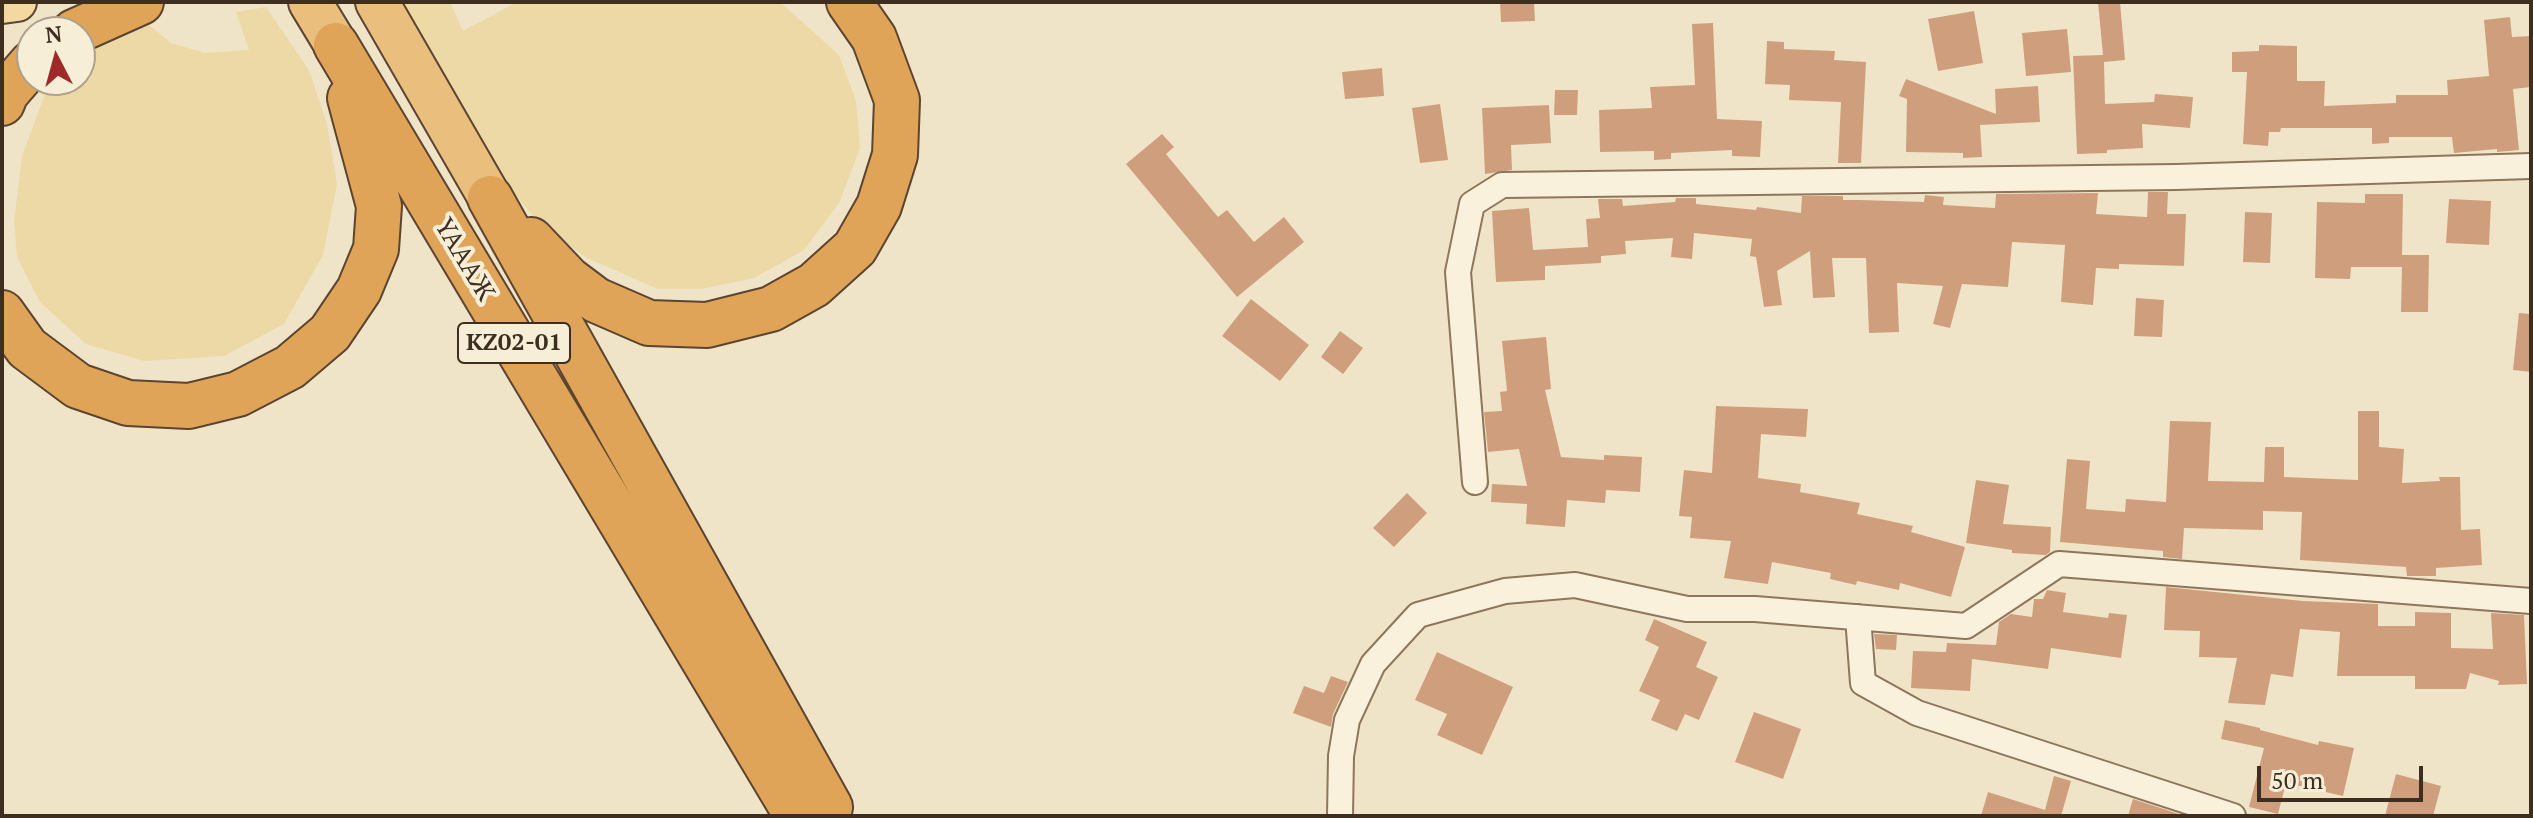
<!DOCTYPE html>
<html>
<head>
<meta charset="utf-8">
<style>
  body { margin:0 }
  #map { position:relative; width:2533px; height:818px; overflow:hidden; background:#f0e4c8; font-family:"PT Serif",serif }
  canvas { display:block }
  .frame { position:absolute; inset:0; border:4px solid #3d2e20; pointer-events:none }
  .north { position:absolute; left:16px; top:16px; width:80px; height:80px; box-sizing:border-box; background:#f7eed8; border:2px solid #ada18e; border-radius:50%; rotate:354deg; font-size:22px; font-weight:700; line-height:32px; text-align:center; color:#3d2e20 }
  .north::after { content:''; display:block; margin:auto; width:28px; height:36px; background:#9e2a2b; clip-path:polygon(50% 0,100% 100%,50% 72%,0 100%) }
  .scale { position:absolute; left:2257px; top:766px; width:166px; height:36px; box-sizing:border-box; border:4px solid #3d2e20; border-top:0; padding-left:10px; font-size:24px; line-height:28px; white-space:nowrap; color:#3d2e20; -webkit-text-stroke:6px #f7eed8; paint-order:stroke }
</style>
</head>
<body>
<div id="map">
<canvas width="2533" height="818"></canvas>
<div class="frame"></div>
<div class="north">N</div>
<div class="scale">50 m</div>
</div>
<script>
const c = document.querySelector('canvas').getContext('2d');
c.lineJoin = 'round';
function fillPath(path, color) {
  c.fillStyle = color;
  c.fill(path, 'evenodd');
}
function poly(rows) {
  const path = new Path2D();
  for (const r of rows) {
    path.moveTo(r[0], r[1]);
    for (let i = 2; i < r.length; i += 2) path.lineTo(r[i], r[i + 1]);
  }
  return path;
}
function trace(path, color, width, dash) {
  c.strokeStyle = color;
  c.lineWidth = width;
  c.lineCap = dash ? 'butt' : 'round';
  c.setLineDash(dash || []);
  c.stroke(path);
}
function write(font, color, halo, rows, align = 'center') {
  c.font = font + ' "PT Serif",serif';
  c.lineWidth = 8;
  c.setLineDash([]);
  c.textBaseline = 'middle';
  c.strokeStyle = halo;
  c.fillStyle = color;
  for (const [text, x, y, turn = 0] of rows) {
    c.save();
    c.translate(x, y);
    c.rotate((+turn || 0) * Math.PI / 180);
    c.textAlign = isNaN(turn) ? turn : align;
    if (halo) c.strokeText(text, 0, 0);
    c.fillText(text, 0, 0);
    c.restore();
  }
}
fillPath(poly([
  [395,2,450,2,463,31,517,2,780,2,839,55,856,101,860,148,839,203,804,250,754,278,702,289,658,289,587,258,541,225,507,185],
  [266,7,309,70,327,124,337,184,323,255,284,324,224,356,144,361,86,344,40,302,17,257,14,222,22,156,45,94,55,80,80,80,80,50,147,23,171,43,205,53,249,50,236,12]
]), '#ecd9a5');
fillPath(poly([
  [1500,2,1534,2,1535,21,1501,22],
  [2098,2,2120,2,2125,60,2104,62,2105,104,2154,102,2155,94,2193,97,2190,128,2142,124,2143,148,2107,150,2107,153,2077,154,2073,56,2103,55],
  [1974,11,1983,63,1938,71,1928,19],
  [2510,17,2512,37,2531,36,2531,87,2513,89,2519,150,2497,152,2497,149,2454,153,2452,137,2389,137,2389,143,2372,144,2372,128,2281,128,2280,132,2269,132,2268,146,2243,144,2247,72,2232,72,2232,52,2259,51,2259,45,2297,46,2297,81,2325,81,2324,106,2396,103,2396,95,2448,95,2447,80,2489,76,2484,20],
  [1713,23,1717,119,1762,121,1760,157,1732,156,1732,150,1671,153,1671,159,1654,160,1654,151,1600,152,1599,110,1652,108,1650,87,1695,85,1692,24],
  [2067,29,2071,72,2026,76,2022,33],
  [1767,41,1784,42,1784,49,1835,51,1834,60,1866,62,1861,163,1838,163,1841,102,1789,100,1790,85,1765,84],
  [1382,68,1384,96,1345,99,1342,72],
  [1906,79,1996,114,1995,89,2038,86,2040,122,1980,125,1982,157,1963,158,1963,153,1906,152,1907,99,1899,96],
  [1555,90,1578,90,1577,115,1554,115],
  [1440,104,1448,160,1420,163,1412,108],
  [1549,105,1551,143,1511,145,1512,170,1485,174,1482,108],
  [1162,134,1174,147,1166,154,1218,217,1227,210,1254,242,1284,217,1304,242,1237,297,1126,164],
  [2148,192,2168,192,2167,214,2186,214,2184,266,2119,264,2119,269,2096,268,2093,305,2061,302,2065,245,2012,242,2008,287,1962,284,1950,328,1933,324,1943,286,1897,283,1899,332,1869,333,1866,258,1832,258,1835,297,1813,298,1810,251,1777,271,1782,305,1764,307,1756,257,1750,256,1752,239,1694,233,1692,259,1671,257,1673,238,1625,241,1626,254,1601,256,1601,263,1545,266,1545,280,1496,282,1492,211,1529,208,1533,250,1588,247,1586,219,1600,218,1598,199,1622,199,1623,206,1675,202,1676,198,1696,198,1696,204,1756,210,1757,207,1801,213,1802,196,1843,196,1843,200,1860,200,1860,203,1860,200,1924,202,1925,195,1944,197,1943,205,1995,208,1996,194,2098,193,2096,214,2147,217],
  [2365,194,2403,194,2402,255,2429,255,2428,312,2401,312,2402,267,2351,267,2350,279,2315,278,2317,202,2365,203],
  [2449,199,2491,201,2489,245,2446,243],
  [2245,212,2272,213,2270,263,2243,262],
  [2136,298,2164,300,2162,337,2134,336],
  [1251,299,1309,345,1280,381,1222,336],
  [2519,313,2531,314,2531,372,2513,370],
  [1340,331,1363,348,1343,374,1321,357],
  [1546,337,1551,389,1545,390,1561,457,1604,460,1604,455,1642,457,1640,492,1606,490,1605,503,1567,500,1565,527,1526,524,1527,504,1491,502,1492,484,1527,486,1519,449,1488,452,1484,412,1502,411,1500,392,1507,391,1502,341],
  [1716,406,1808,409,1806,437,1761,434,1758,478,1801,484,1800,492,1860,503,1857,514,1913,526,1911,532,1965,547,1951,597,1900,583,1899,590,1857,581,1856,585,1830,579,1831,573,1772,562,1768,584,1724,578,1731,541,1690,538,1692,517,1679,516,1684,470,1712,473],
  [2358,411,2379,411,2379,447,2404,449,2402,483,2440,481,2439,477,2460,477,2461,530,2480,529,2482,565,2436,568,2436,576,2407,576,2406,567,2300,560,2302,512,2263,511,2263,530,2184,528,2182,559,2163,557,2163,551,2060,542,2067,459,2090,461,2086,509,2125,512,2126,499,2166,502,2170,421,2211,422,2208,481,2264,482,2265,447,2284,447,2284,477,2358,480],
  [1976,480,2009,485,2003,524,2051,527,2050,552,2046,555,2012,553,2012,550,1966,543],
  [1407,493,1427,513,1394,547,1373,528],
  [2166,587,2303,601,2378,604,2378,626,2415,626,2415,612,2451,613,2451,648,2493,649,2491,613,2524,615,2527,684,2498,685,2499,681,2470,673,2466,689,2415,689,2415,676,2337,676,2340,632,2300,629,2293,677,2271,674,2265,705,2228,703,2237,658,2199,657,2200,631,2164,630],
  [2047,590,2066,593,2063,612,2108,618,2109,613,2127,615,2121,658,2051,648,2048,669,1972,659,1970,691,1911,688,1913,651,1946,652,1947,643,1996,645,1999,622,2011,614,2032,617,2034,599,2043,599],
  [1654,619,1707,642,1696,667,1718,677,1699,720,1685,714,1677,731,1651,720,1660,700,1639,691,1659,647,1645,640],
  [1874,634,1897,635,1896,650,1876,649],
  [1437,652,1513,687,1482,755,1437,735,1447,714,1415,700],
  [1331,676,1348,682,1333,714,1331,727,1293,713,1304,686,1324,693],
  [1754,712,1801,729,1783,779,1735,762],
  [2225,720,2260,728,2260,730,2318,745,2319,741,2354,748,2343,796,2286,783,2278,814,2249,807,2264,748,2221,739],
  [2396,774,2441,786,2433,816,2385,816],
  [2054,776,2071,781,2061,816,1981,816,1988,792,2045,810],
  [2133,799,2185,816,2128,816]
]), '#cf9f7d');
const minor = poly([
  [1475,482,1458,272,1472,204,1502,185,2176,177,2531,166],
  [1858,617,1863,683,1917,713,2233,816],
  [1340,816,1341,756,1347,720,1373,664,1418,615,1505,591,1575,585,1687,609,1755,609,1966,626,2059,564,2531,601]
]);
const primary = poly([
  [2,4,17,2]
]);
const trunk = poly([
  [310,2,336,45],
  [377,2,490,198]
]);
const motorway = poly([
  [74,32,141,2],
  [336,45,797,816],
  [2,103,6,93,32,63],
  [490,198,830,807,828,816],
  [531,240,568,279,596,300,649,323,707,325,771,309,814,285,855,248,879,206,895,155,897,100,874,38,849,2],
  [2,313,27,348,78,386,128,403,189,406,238,394,290,367,330,333,359,290,376,249,379,206,350,98]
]);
trace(minor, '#8d765c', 28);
trace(primary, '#5b4430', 42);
trace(trunk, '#5b4430', 46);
trace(motorway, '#5b4430', 48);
trace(minor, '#faf1dc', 24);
trace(primary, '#f3d9a0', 38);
trace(trunk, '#eabe7c', 42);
trace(motorway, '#e0a458', 44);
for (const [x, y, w] of [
  [514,343,112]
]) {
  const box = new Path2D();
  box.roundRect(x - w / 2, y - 20, w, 40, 6);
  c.fillStyle = '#f7eed8';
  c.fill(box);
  trace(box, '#3d2e20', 2);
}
write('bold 24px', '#3d2e20', null, [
  ["KZ02-01",514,343]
]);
write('26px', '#3d2e20', '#f7eed8', [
  ["ҮАААЖ",464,260,59]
]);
</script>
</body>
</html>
